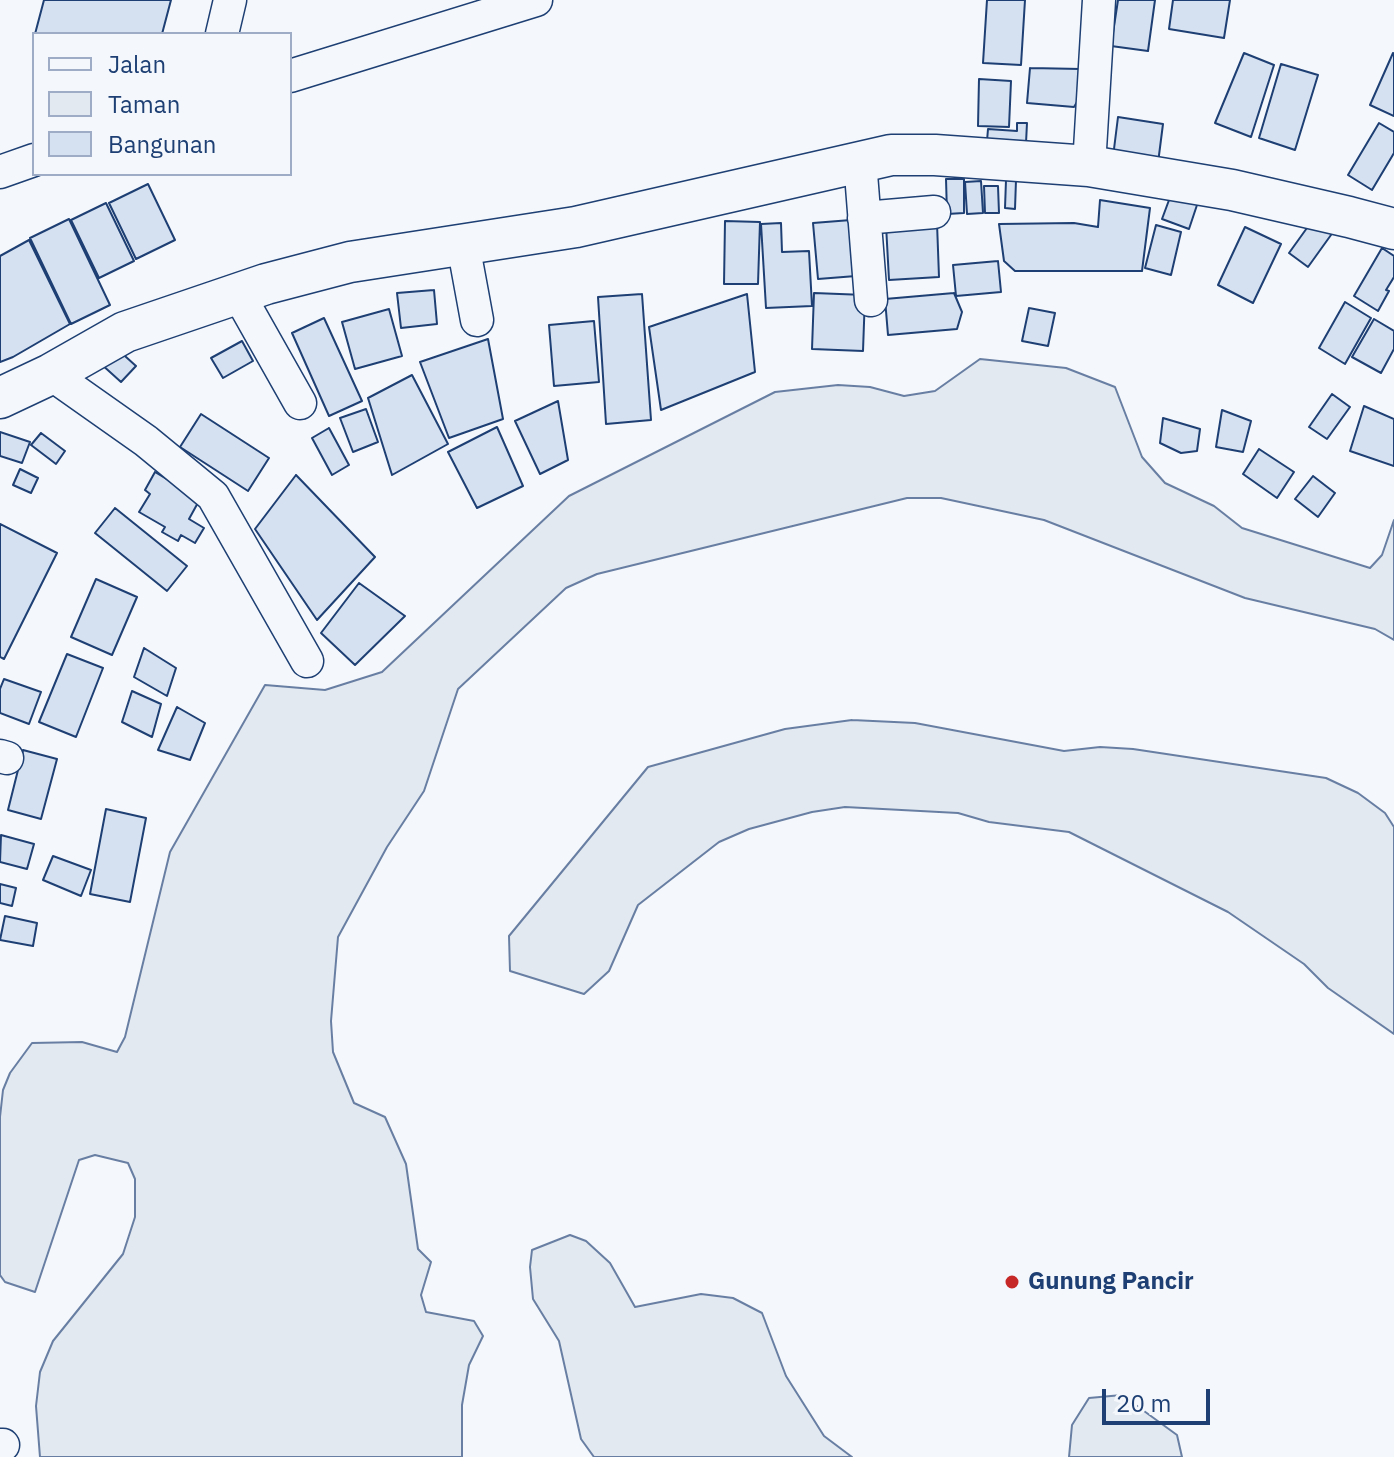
<!DOCTYPE html>
<html>
<head>
<meta charset="utf-8">
<style>
  body { margin:0 }
  #map { position:relative; width:1394px; height:1457px; overflow:hidden; background:#f4f7fb; font-family:"IBM Plex Sans",sans-serif }
  canvas { display:block }
  .legend { position:absolute; left:32px; top:32px; width:260px; height:144px; box-sizing:border-box; background:#f4f7fb; border:2px solid #9eadc5; margin:0; padding:10px 14px; list-style:none; font-size:24px; color:#1d3f73 }
  .legend li { display:flex; align-items:center; gap:16px; height:40px }
  .legend b { width:40px; border:2px solid #9eadc5 }
  .scale { position:absolute; left:1102px; top:1389px; width:108px; height:36px; box-sizing:border-box; border:4px solid #1d3f73; border-top:0; padding-left:10px; font-size:24px; line-height:28px; white-space:nowrap; color:#1d3f73; -webkit-text-stroke:6px #f4f7fb; paint-order:stroke }
</style>
</head>
<body>
<div id="map">
<canvas width="1394" height="1457"></canvas>
<ul class="legend">
<li><b style="height:10px;background:#f4f7fb"></b>Jalan</li>
<li><b style="height:22px;background:#e3e9f0"></b>Taman</li>
<li><b style="height:22px;background:#d5e0f0"></b>Bangunan</li>
</ul>
<div class="scale">20 m</div>
</div>
<script>
const c = document.querySelector('canvas').getContext('2d');
c.lineJoin = 'round';
function fillPath(path, color) {
  c.fillStyle = color;
  c.fill(path, 'evenodd');
}
function poly(rows) {
  const path = new Path2D();
  for (const r of rows) {
    path.moveTo(r[0], r[1]);
    for (let i = 2; i < r.length; i += 2) path.lineTo(r[i], r[i + 1]);
  }
  return path;
}
function trace(path, color, width, dash) {
  c.strokeStyle = color;
  c.lineWidth = width;
  c.lineCap = dash ? 'butt' : 'round';
  c.setLineDash(dash || []);
  c.stroke(path);
}
function write(font, color, halo, rows, align = 'center') {
  c.font = font + ' "IBM Plex Sans",sans-serif';
  c.lineWidth = 6;
  c.setLineDash([]);
  c.textBaseline = 'middle';
  c.strokeStyle = halo;
  c.fillStyle = color;
  for (const [text, x, y, turn = 0] of rows) {
    c.save();
    c.translate(x, y);
    c.rotate((+turn || 0) * Math.PI / 180);
    c.textAlign = isNaN(turn) ? turn : align;
    if (halo) c.strokeText(text, 0, 0);
    c.fillText(text, 0, 0);
    c.restore();
  }
}
const green = poly([
  [980,359,1066,368,1115,387,1142,457,1165,483,1214,506,1242,528,1370,568,1382,555,1394,520,1394,640,1375,629,1245,598,1044,520,941,498,907,498,597,574,566,588,458,689,424,791,387,847,338,937,331,1021,333,1052,354,1103,385,1117,406,1164,418,1249,431,1262,421,1295,426,1312,474,1321,483,1336,469,1365,462,1405,462,1457,40,1457,36,1406,40,1372,53,1341,123,1254,135,1217,135,1179,128,1163,95,1155,79,1160,35,1292,5,1282,0,1275,0,1117,3,1090,10,1073,32,1043,82,1042,117,1052,125,1037,170,852,265,685,325,690,382,672,569,496,775,392,838,385,870,387,904,396,935,391,980,359],
  [852,720,915,723,1064,751,1100,747,1133,749,1326,778,1358,793,1385,813,1394,827,1394,1034,1328,988,1304,964,1228,912,1069,832,989,822,958,813,845,807,812,812,749,829,719,842,638,905,609,971,584,994,510,971,509,936,648,767,785,729,852,720],
  [570,1235,586,1241,610,1263,635,1307,701,1294,733,1298,762,1313,786,1376,824,1436,852,1457,594,1457,581,1439,559,1341,533,1299,530,1267,532,1250,570,1235],
  [1122,1395,1177,1435,1182,1457,1069,1457,1072,1425,1089,1398,1122,1395]
]);
fillPath(green, '#e3e9f0');
trace(green, '#687fa3', 2);
const building = poly([
  [44,0,171,0,162,34,35,34,44,0],
  [987,0,1025,0,1021,65,983,63,987,0],
  [1118,0,1155,0,1148,51,1111,46,1118,0],
  [1173,0,1230,0,1224,38,1169,29,1173,0],
  [1244,53,1274,65,1251,137,1215,123,1244,53],
  [1393,53,1394,54,1394,116,1370,105,1393,53],
  [1281,64,1318,75,1295,150,1259,138,1281,64],
  [1030,68,1081,69,1086,87,1074,107,1027,103,1030,68],
  [979,79,1011,81,1009,127,978,126,979,79],
  [1118,117,1163,124,1158,163,1113,157,1118,117],
  [1017,123,1027,123,1026,143,987,141,988,129,1017,131,1017,123],
  [1379,123,1394,132,1394,153,1372,190,1348,175,1379,123],
  [946,179,964,179,964,213,947,214,946,179],
  [1006,180,1016,180,1015,209,1005,208,1006,180],
  [981,181,983,213,967,214,965,182,981,181],
  [148,184,175,240,136,259,109,203,148,184],
  [984,186,998,186,999,213,985,213,984,186],
  [1172,192,1198,202,1189,229,1162,219,1172,192],
  [1100,200,1150,208,1142,271,1015,271,1004,261,999,224,1074,223,1098,227,1100,200],
  [106,203,134,261,99,278,71,220,106,203],
  [1317,214,1336,228,1308,267,1289,253,1317,214],
  [69,219,110,305,71,324,30,238,69,219],
  [851,220,856,276,818,279,813,223,851,220],
  [725,221,760,222,758,284,724,284,725,221],
  [781,223,782,252,809,251,812,306,766,308,761,224,781,223],
  [937,223,939,277,889,280,886,225,937,223],
  [1156,225,1181,232,1171,275,1145,268,1156,225],
  [1245,227,1281,244,1253,303,1218,285,1245,227],
  [29,240,70,324,13,357,0,362,0,256,29,240],
  [1382,248,1394,256,1394,277,1386,290,1389,291,1378,311,1354,296,1382,248],
  [998,261,1001,292,956,296,953,265,998,261],
  [434,290,437,324,401,328,397,293,434,290],
  [814,293,865,295,863,351,812,349,814,293],
  [954,293,962,312,957,329,888,335,885,299,954,293],
  [642,294,651,420,606,424,598,297,642,294],
  [747,294,755,372,661,410,649,327,747,294],
  [1345,302,1371,318,1345,364,1319,348,1345,302],
  [1029,308,1055,313,1048,346,1022,341,1029,308],
  [389,309,402,356,355,369,342,322,389,309],
  [324,318,362,401,329,416,292,333,324,318],
  [1374,319,1394,331,1394,349,1381,373,1352,357,1374,319],
  [594,321,599,382,554,386,549,325,594,321],
  [488,339,503,419,449,438,420,362,488,339],
  [242,341,253,361,223,378,211,358,242,341],
  [115,347,136,366,121,382,100,363,115,347],
  [412,375,448,444,392,475,368,398,412,375],
  [1332,394,1350,407,1327,439,1309,427,1332,394],
  [558,401,568,460,540,474,515,421,558,401],
  [1364,406,1394,419,1394,466,1350,451,1364,406],
  [366,409,378,442,353,452,340,418,366,409],
  [1222,410,1251,421,1243,452,1216,447,1222,410],
  [201,414,269,458,248,491,180,447,201,414],
  [1163,418,1200,429,1197,451,1181,453,1160,443,1163,418],
  [497,427,523,486,477,508,448,452,497,427],
  [329,428,349,465,332,475,312,438,329,428],
  [0,432,30,442,22,463,0,456,0,432],
  [41,433,65,451,56,464,31,445,41,433],
  [1259,449,1294,472,1277,498,1243,474,1259,449],
  [20,469,38,478,31,493,13,485,20,469],
  [155,472,200,499,189,519,204,528,195,543,181,535,178,541,162,532,165,527,139,512,150,494,145,490,155,472],
  [296,475,375,557,317,620,255,529,296,475],
  [1313,476,1335,493,1318,517,1295,499,1313,476],
  [115,508,187,566,167,591,95,533,115,508],
  [0,524,57,553,4,659,0,657,0,524],
  [96,579,137,597,112,655,71,637,96,579],
  [359,583,405,616,355,665,321,633,359,583],
  [144,648,176,668,167,696,134,677,144,648],
  [67,654,103,668,76,737,39,722,67,654],
  [4,679,41,692,29,724,0,713,0,689,4,679],
  [132,691,161,704,152,737,122,722,132,691],
  [177,707,205,723,190,760,158,750,177,707],
  [23,750,57,759,41,819,8,810,23,750],
  [106,809,146,818,130,902,90,894,106,809],
  [1,835,34,844,27,869,0,862,1,835],
  [53,856,91,870,81,896,43,880,53,856],
  [0,884,16,888,12,906,0,903,0,884],
  [5,916,37,923,33,946,0,940,5,916]
]);
fillPath(building, '#d5e0f0');
trace(building, '#1d3f73', 2);
const minor = poly([
  [222,34,230,0],
  [290,76,536,0],
  [860,161,871,300],
  [1089,166,1099,0],
  [0,172,34,160],
  [864,218,934,212],
  [463,244,477,320],
  [239,295,300,403],
  [51,374,146,441,213,496,307,661],
  [0,756,7,758],
  [0,1445,3,1445]
]);
const tertiary = poly([
  [0,398,51,374,125,332,266,284,350,262,576,227,891,155,935,155,1089,166,1232,190,1349,217,1394,229]
]);
trace(minor, '#1d3f73', 35);
trace(tertiary, '#1d3f73', 43);
trace(minor, '#f4f7fb', 32);
trace(tertiary, '#f4f7fb', 40);
for (const [x, y, r, color] of [
  [1012,1282,8,"#c62828"]
]) {
  const dot = new Path2D();
  dot.arc(x, y, r, 0, 2 * Math.PI);
  c.fillStyle = color;
  c.fill(dot);
  trace(dot, '#f4f7fb', 3);
}
write('bold 24px', '#1d3f73', '#f4f7fb', [
  ["Gunung Pancir",1028,1282]
], 'left');
</script>
</body>
</html>
